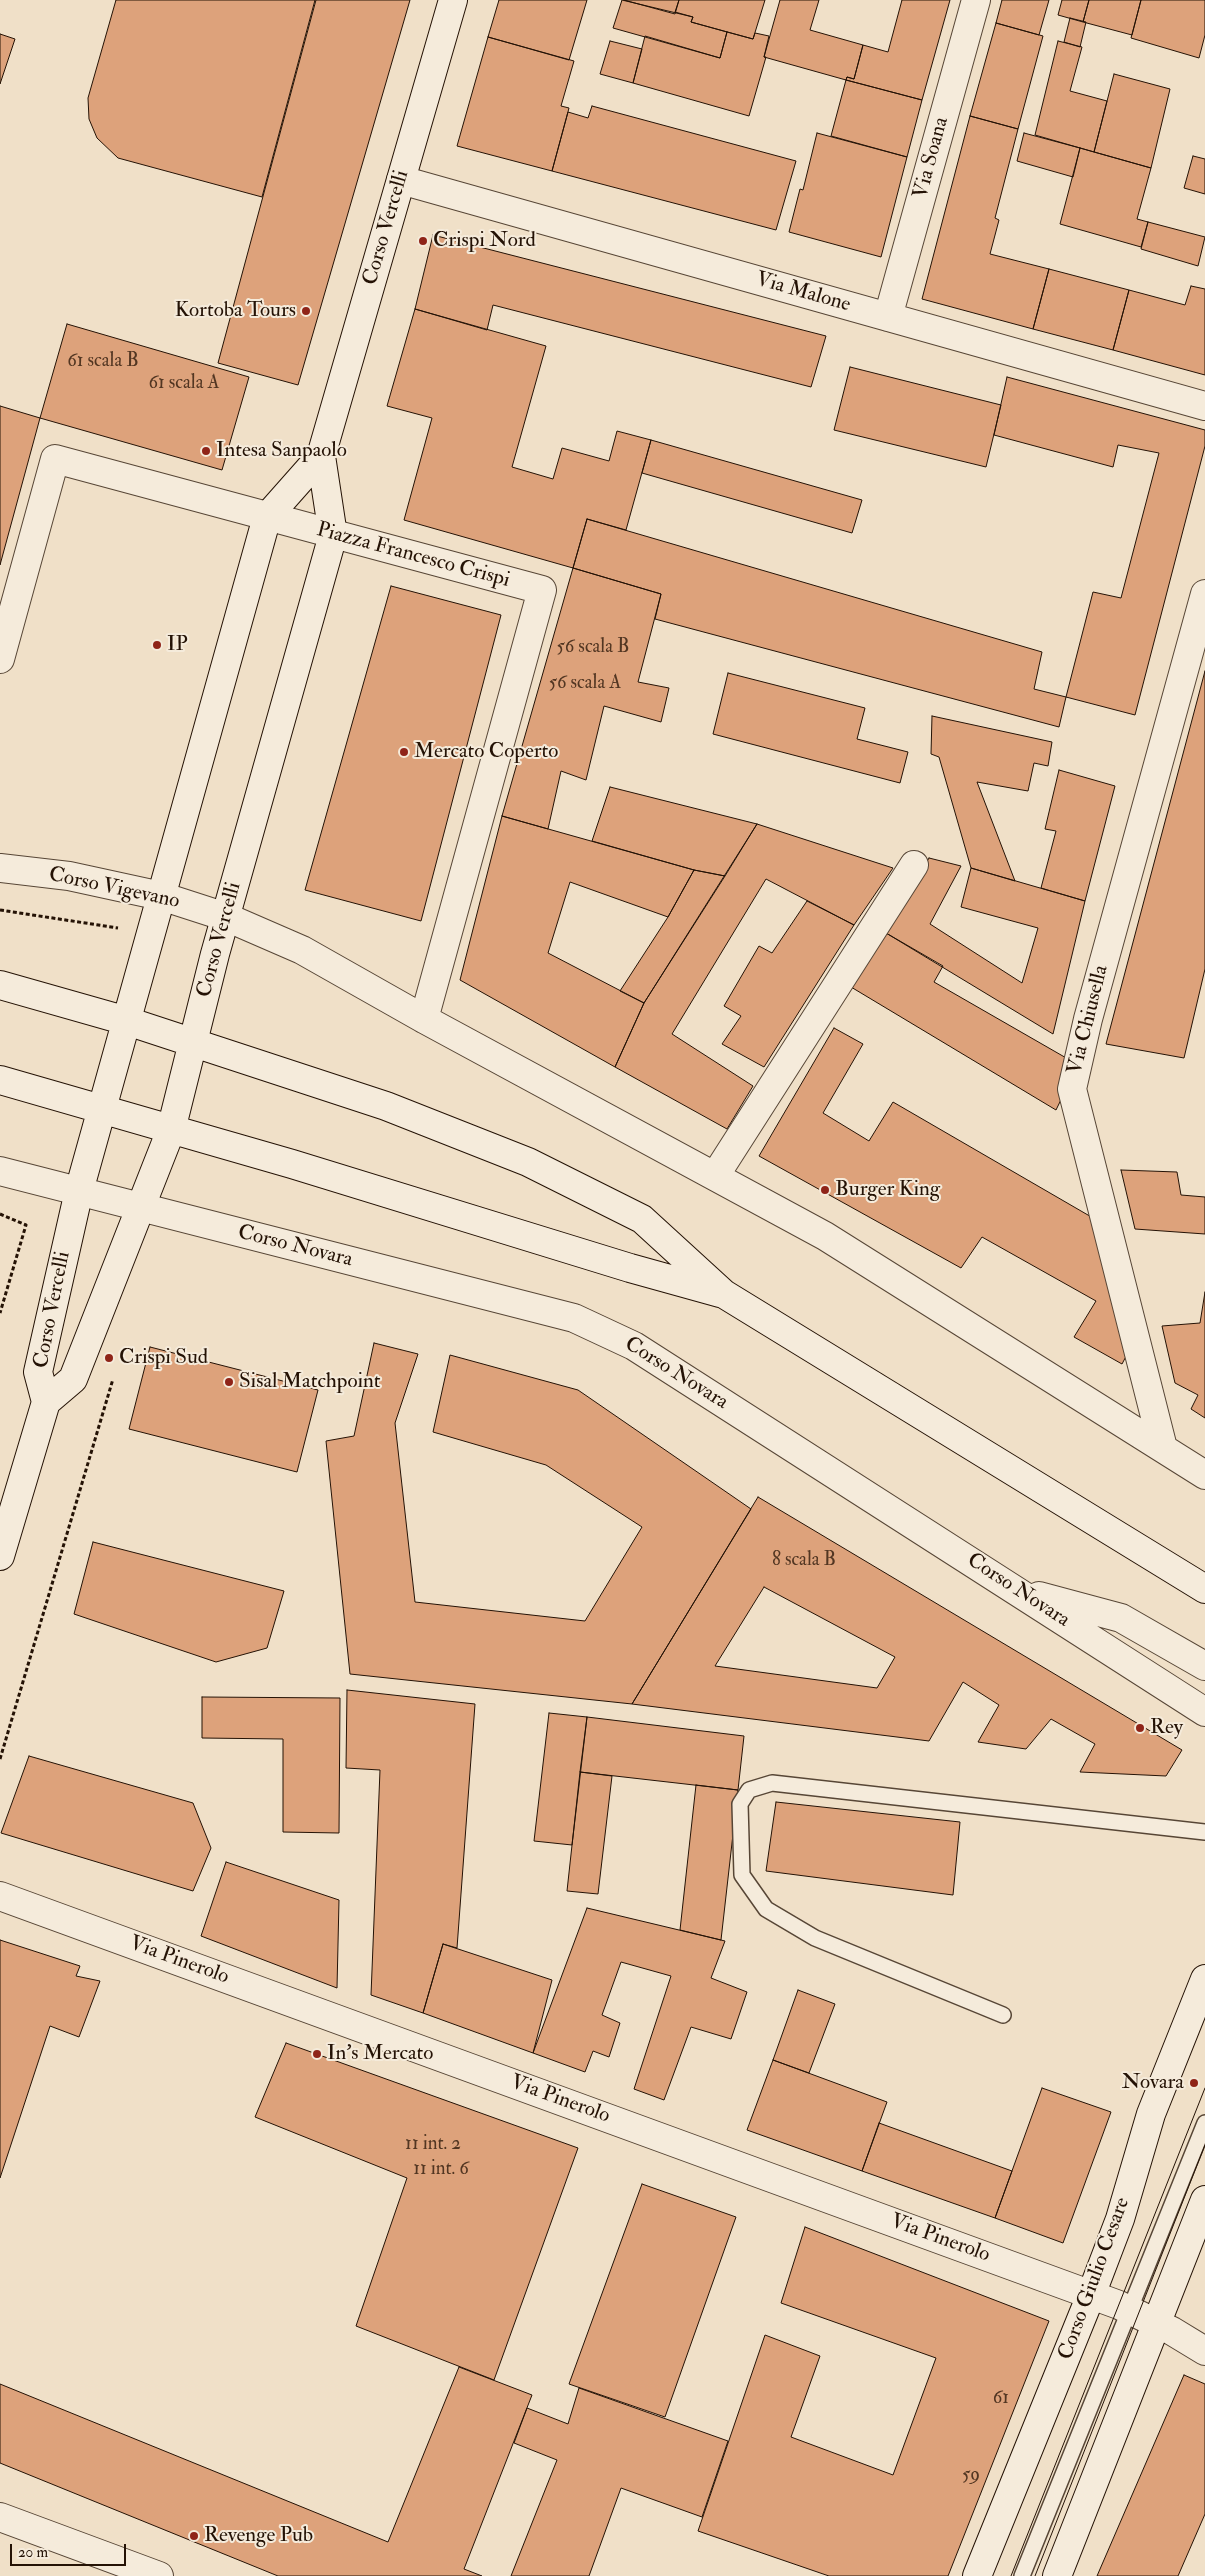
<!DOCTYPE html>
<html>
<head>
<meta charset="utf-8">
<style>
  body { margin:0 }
  #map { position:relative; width:1205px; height:2576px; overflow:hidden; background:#f0e0c8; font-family:"IM FELL Double Pica",serif }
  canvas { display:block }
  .scale { position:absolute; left:10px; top:2544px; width:116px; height:22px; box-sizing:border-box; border:2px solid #241205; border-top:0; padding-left:6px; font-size:15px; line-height:18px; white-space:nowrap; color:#241205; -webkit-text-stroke:4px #f5ebdb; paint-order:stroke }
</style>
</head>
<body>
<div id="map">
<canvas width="1205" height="2576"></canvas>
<div class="scale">20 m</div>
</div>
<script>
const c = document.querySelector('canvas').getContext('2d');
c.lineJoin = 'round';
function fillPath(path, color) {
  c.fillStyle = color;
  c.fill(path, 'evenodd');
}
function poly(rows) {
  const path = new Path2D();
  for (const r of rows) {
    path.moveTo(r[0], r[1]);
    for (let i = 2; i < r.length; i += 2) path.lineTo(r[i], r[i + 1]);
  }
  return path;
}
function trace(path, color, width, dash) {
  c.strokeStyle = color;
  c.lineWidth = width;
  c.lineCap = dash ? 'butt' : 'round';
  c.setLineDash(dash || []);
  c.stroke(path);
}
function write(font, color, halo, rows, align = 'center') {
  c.font = font + ' "IM FELL Double Pica",serif';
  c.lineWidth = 4;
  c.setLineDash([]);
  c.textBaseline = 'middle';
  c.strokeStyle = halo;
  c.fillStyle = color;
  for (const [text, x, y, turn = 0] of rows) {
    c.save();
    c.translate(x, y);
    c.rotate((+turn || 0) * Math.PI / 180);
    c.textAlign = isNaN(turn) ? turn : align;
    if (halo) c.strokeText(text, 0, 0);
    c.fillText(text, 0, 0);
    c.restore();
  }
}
const building = poly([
  [116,0,315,0,262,197,118,158,97,138,89,119,88,98,116,0],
  [316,0,410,0,298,385,218,363,316,0],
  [499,0,587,0,569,60,488,37,499,0],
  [622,0,693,17,691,22,727,32,720,58,613,28,622,0],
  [624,0,679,0,675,14,624,0],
  [679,0,765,0,753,39,691,22,693,17,675,12,679,0],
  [780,0,819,0,810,30,863,45,854,79,847,77,846,80,764,57,780,0],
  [902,0,950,0,922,100,846,80,847,77,854,79,863,45,888,52,902,0],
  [1002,0,1049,0,1039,35,996,23,1002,0],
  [1062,0,1089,0,1083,22,1058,15,1062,0],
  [1089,0,1141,0,1132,35,1083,22,1089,0],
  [1141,0,1205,0,1205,35,1199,58,1131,38,1141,0],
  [1070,18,1086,22,1080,47,1064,42,1070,18],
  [996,23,1043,36,1018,129,970,116,996,23],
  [727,32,753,39,755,33,769,36,764,57,766,57,749,116,633,83,645,36,720,58,727,32],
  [0,34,15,39,0,84,0,34],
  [488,37,574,61,561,106,569,108,552,171,457,146,488,37],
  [610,41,642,49,633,83,600,74,610,41],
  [1058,41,1082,47,1070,91,1107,101,1094,152,1035,135,1058,41],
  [1114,74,1170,89,1151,168,1094,152,1114,74],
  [846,80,922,100,907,157,831,136,846,80],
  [592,106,796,161,776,230,552,171,568,112,588,118,592,106],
  [970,116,1018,129,995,218,999,220,990,254,1049,269,1033,329,922,299,970,116],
  [817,133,907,157,881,257,789,232,800,189,803,190,817,133],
  [1024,133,1080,148,1073,177,1017,161,1024,133],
  [1080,148,1151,168,1137,219,1148,222,1141,247,1060,224,1080,148],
  [1193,156,1205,159,1205,194,1184,188,1193,156],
  [1148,222,1205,237,1198,266,1141,249,1148,222],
  [433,235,826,336,811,387,493,305,487,330,415,309,433,235],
  [1049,269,1129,290,1113,350,1033,329,1049,269],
  [1191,286,1205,289,1205,375,1113,350,1129,290,1185,305,1191,286],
  [415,309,546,346,512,467,553,479,562,448,609,461,617,431,651,440,626,530,587,519,573,568,404,520,432,418,387,406,415,309],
  [67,324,249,377,222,470,40,418,67,324],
  [850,367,1001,405,986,467,834,430,850,367],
  [1007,377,1205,430,1205,446,1135,715,1066,697,1093,592,1121,598,1159,453,1118,445,1113,467,994,435,1007,377],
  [0,406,40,418,0,565,0,406],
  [651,440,862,500,852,533,642,473,651,440],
  [587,519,1042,652,1034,689,1066,697,1059,727,655,619,661,594,573,568,587,519],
  [573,568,661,594,638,682,669,688,661,722,604,706,586,780,561,771,548,829,502,816,573,568],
  [391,586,501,615,421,921,305,890,391,586],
  [1205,671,1205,969,1184,1058,1106,1044,1205,671],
  [728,673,865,708,857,739,908,752,900,783,713,734,728,673],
  [932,716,1052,742,1048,766,1034,763,1028,791,977,782,1015,881,971,868,939,757,931,754,932,716],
  [1059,770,1115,786,1085,901,1041,888,1056,831,1045,829,1059,770],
  [610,787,757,824,725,876,694,870,592,841,610,787],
  [502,816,694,870,668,917,570,882,548,953,644,1003,615,1067,460,980,502,816],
  [757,824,893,868,854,925,766,879,672,1034,753,1086,727,1129,615,1067,644,1003,757,824],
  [929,858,961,866,930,924,1022,983,1038,928,961,907,971,868,1085,901,1053,1034,886,933,929,858],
  [694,870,725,876,644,1003,620,991,668,917,694,870],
  [807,901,854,925,764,1067,722,1044,741,1016,724,1006,759,946,772,953,807,901],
  [886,933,943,966,934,982,1068,1059,1071,1079,1056,1110,851,987,886,933],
  [834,1028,863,1044,823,1113,869,1141,893,1102,1100,1222,1132,1345,1122,1364,1074,1337,1096,1301,982,1237,961,1268,759,1156,834,1028],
  [1121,1170,1177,1172,1181,1195,1205,1197,1205,1234,1135,1229,1121,1170],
  [1205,1292,1205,1418,1191,1409,1198,1395,1175,1383,1162,1326,1200,1323,1205,1292],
  [374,1343,418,1354,395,1423,415,1602,585,1621,642,1527,546,1465,433,1432,450,1355,578,1390,751,1509,632,1704,350,1674,326,1441,354,1436,374,1343],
  [150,1347,318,1390,297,1472,129,1429,150,1347],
  [758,1497,1182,1750,1166,1776,1080,1772,1095,1744,1051,1719,1026,1749,978,1742,999,1705,963,1682,929,1741,632,1704,758,1497],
  [764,1587,895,1657,877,1688,715,1666,764,1587],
  [93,1542,284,1591,267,1648,216,1662,74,1614,93,1542],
  [347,1690,475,1704,457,1948,443,1944,423,2013,371,1995,380,1770,346,1768,347,1690],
  [202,1697,340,1698,339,1833,283,1832,283,1739,202,1738,202,1697],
  [549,1713,587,1717,572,1845,534,1841,549,1713],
  [587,1717,744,1736,738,1790,580,1772,587,1717],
  [29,1756,193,1803,211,1848,193,1891,1,1833,29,1756],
  [580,1772,612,1776,598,1894,567,1891,580,1772],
  [696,1785,738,1790,721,1940,680,1930,696,1785],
  [776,1802,960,1822,953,1895,766,1871,776,1802],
  [226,1862,339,1900,337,1988,201,1936,226,1862],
  [587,1908,725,1941,711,1978,747,1992,731,2039,691,2027,664,2100,634,2089,671,1976,621,1962,602,2015,620,2023,609,2057,593,2051,585,2072,533,2053,587,1908],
  [0,1940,80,1966,76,1976,100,1981,79,2037,50,2026,0,2178,0,1940],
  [443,1944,552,1980,533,2053,423,2013,443,1944],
  [798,1990,835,2004,809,2073,773,2060,798,1990],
  [286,2043,578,2148,494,2380,356,2326,407,2178,255,2117,286,2043],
  [773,2060,887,2102,862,2171,747,2130,773,2060],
  [1042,2088,1111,2112,1063,2243,995,2218,1042,2088],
  [879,2123,1012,2171,995,2218,862,2171,879,2123],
  [642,2184,736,2217,665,2417,569,2384,642,2184],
  [805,2227,1049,2321,948,2576,829,2576,698,2531,765,2335,820,2356,791,2437,893,2475,936,2358,781,2303,805,2227],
  [459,2367,532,2395,464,2569,482,2576,278,2576,0,2463,0,2384,388,2542,459,2367],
  [1184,2375,1205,2384,1205,2514,1178,2576,1097,2576,1184,2375],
  [579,2388,728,2441,702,2517,621,2488,589,2576,511,2576,557,2460,514,2443,527,2408,568,2424,579,2388]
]);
fillPath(building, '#dda27b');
trace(building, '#241205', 1);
const lane = poly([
  [1003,2015,815,1938,766,1909,742,1875,740,1804,749,1790,772,1783,1205,1832],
  [1022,2576,1205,2123]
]);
const street = poly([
  [401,180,1205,406],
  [888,317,976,0],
  [0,659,55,459,542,590,424,1019],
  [0,868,69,876,161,896,226,917,302,950,424,1019,825,1236,1205,1475],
  [0,1171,574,1318,634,1346,1205,1712],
  [715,1176,914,865],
  [1163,1448,1072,1089,1088,1019,1205,594],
  [1039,1596,1121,1618,1205,1666],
  [0,1896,1119,2305,1172,2331,1205,2351],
  [0,2517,159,2576]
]);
const secondary = poly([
  [0,985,127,1021,386,1106,528,1162,642,1219,724,1294,1205,1589],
  [0,1080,292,1164,630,1268,720,1293],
  [46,1402,73,1379,171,1130,215,954,333,535,321,456,453,0],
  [0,1556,46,1402,38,1372,79,1191,267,517,321,456],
  [977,2576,1091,2295,1120,2219,1151,2114,1205,1979],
  [1057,2576,1205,2200]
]);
trace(lane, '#574636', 18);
trace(street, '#574636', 30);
trace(secondary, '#241205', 30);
trace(poly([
  [0,910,118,928],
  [0,1214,26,1225,0,1313],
  [0,1759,113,1379]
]), '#241205', 3, [4, 2.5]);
trace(lane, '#f5ebdb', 15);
trace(street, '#f5ebdb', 28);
trace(secondary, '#f5ebdb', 28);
trace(poly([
  [1011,2576,1205,2088],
  [1035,2576,1205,2145]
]), '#241205', 1);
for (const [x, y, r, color] of [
  [423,241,5,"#8f2418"],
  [306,311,5,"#8f2418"],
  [206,451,5,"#8f2418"],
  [157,645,5,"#8f2418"],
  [404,752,5,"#8f2418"],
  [825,1190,5,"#8f2418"],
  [109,1358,5,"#8f2418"],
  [229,1382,5,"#8f2418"],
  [1140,1728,5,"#8f2418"],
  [317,2054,5,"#8f2418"],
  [1194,2083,5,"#8f2418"],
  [194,2536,5,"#8f2418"]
]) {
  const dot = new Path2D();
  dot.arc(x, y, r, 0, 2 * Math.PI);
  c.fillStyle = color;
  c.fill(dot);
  trace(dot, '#f5ebdb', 2);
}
write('19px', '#523622', null, [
  ["61 scala B",103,362],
  ["61 scala A",184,384],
  ["56 scala B",593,648],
  ["56 scala A",585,684],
  ["8 scala B",804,1561],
  ["11 int. 2",433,2145],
  ["11 int. 6",441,2170],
  ["61",1001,2399],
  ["59",971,2476]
]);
write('21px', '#241205', '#f5ebdb', [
  ["Via Soana",932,158,-75],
  ["Corso Vercelli",387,228,-74],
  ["Via Malone",803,293,16],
  ["Piazza Francesco Crispi",413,556,15],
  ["Corso Vigevano",114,889,12],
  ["Corso Vercelli",220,940,-75],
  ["Via Chiusella",1089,1020,-76],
  ["Corso Novara",295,1247,14],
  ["Corso Vercelli",53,1310,-79],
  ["Corso Novara",676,1374,32],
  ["Corso Novara",1018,1591,33],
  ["Via Pinerolo",179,1961,20],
  ["Via Pinerolo",560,2100,20],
  ["Via Pinerolo",940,2239,20],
  ["Corso Giulio Cesare",1095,2279,-70]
]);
write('21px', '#241205', '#f5ebdb', [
  ["Crispi Nord",433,241],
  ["Kortoba Tours",296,311,"right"],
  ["Intesa Sanpaolo",216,451],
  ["IP",167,645],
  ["Mercato Coperto",414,752],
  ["Burger King",835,1190],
  ["Crispi Sud",119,1358],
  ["Sisal Matchpoint",239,1382],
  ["Rey",1150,1728],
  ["In's Mercato",327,2054],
  ["Novara",1184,2083,"right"],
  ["Revenge Pub",204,2536]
], 'left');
</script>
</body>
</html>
